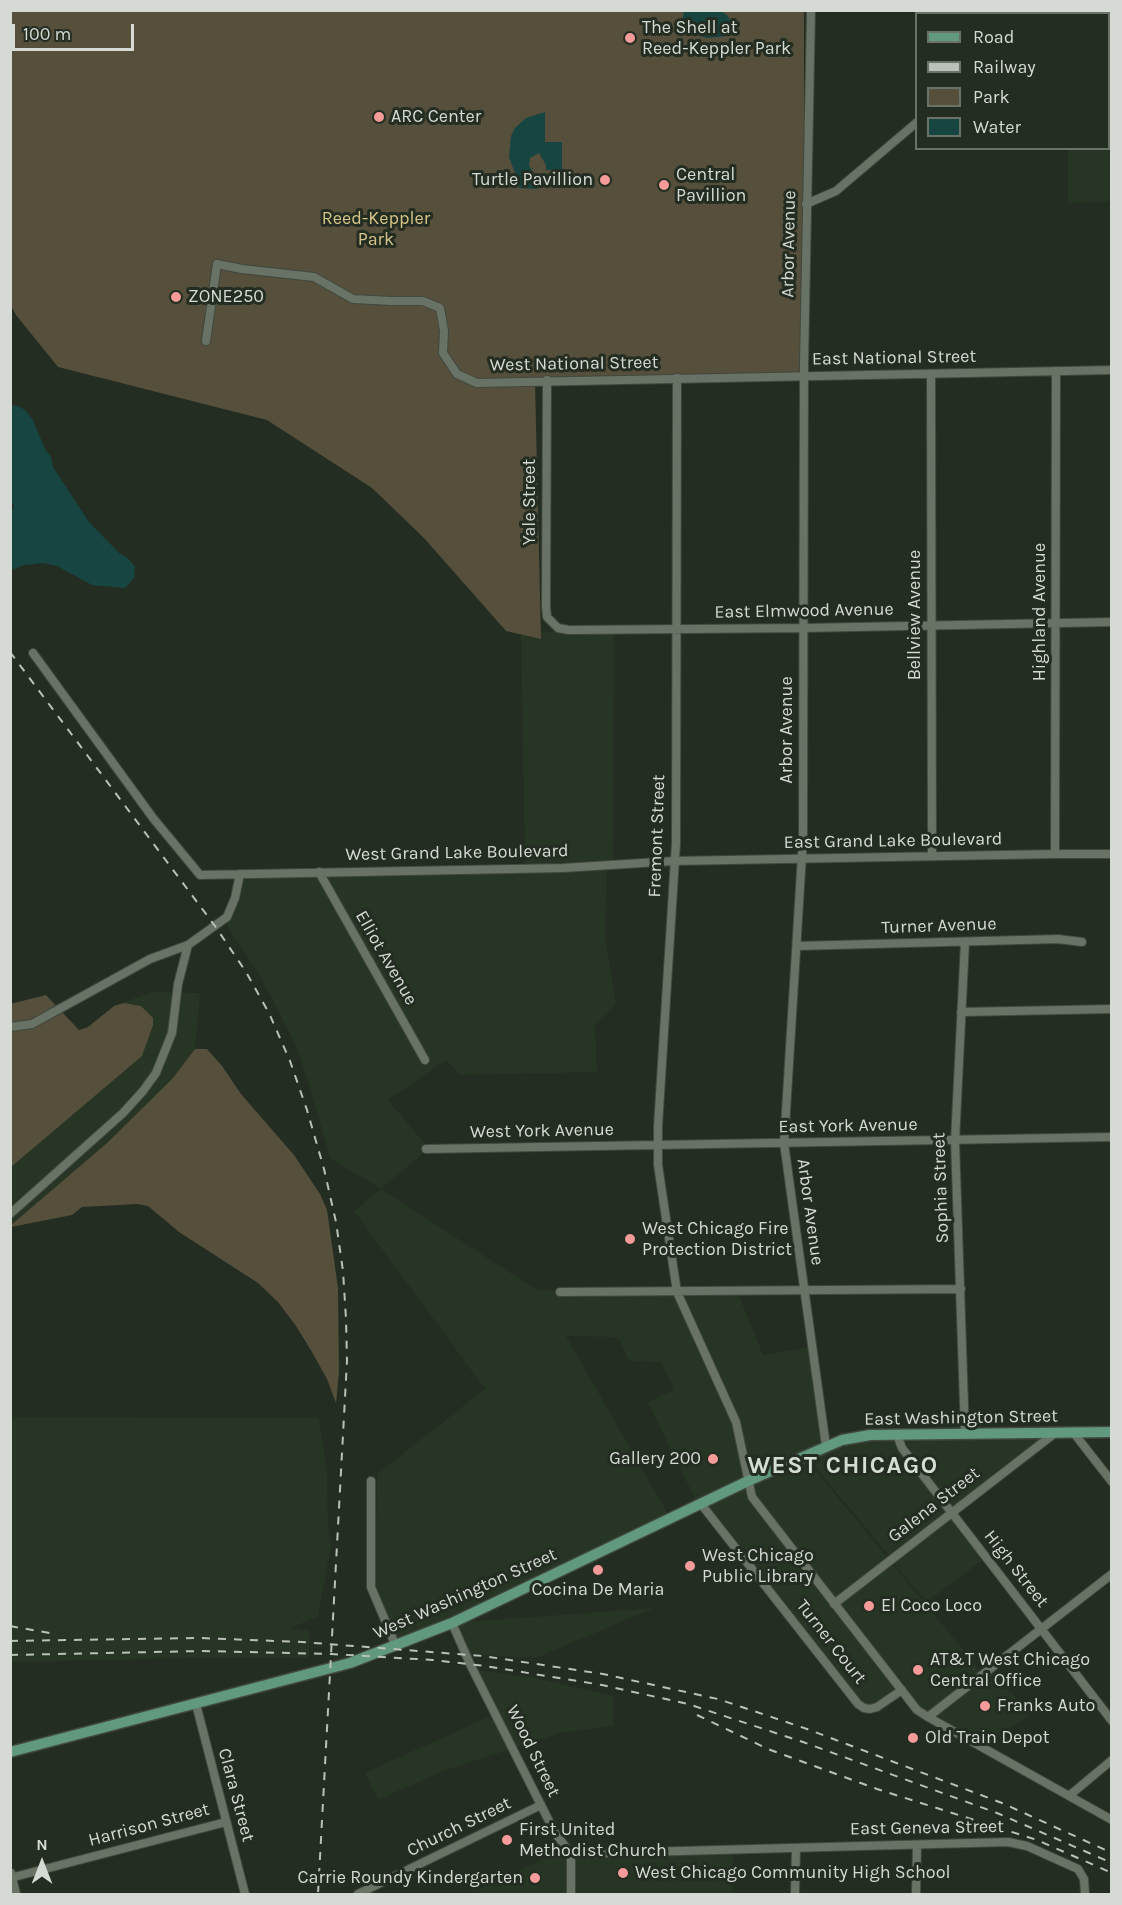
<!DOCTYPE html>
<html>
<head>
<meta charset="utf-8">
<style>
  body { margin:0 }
  #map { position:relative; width:1122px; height:1905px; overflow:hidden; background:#242d22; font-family:Karla,sans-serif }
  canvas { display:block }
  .frame { position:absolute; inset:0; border:12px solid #d5dbd4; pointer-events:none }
  .legend { position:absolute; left:915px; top:12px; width:195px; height:138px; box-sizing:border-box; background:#242d22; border:2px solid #6b7369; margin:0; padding:8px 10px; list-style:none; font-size:18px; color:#d5dbd4 }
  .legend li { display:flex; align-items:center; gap:12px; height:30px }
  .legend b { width:30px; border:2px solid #6b7369 }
  .north { position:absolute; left:12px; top:1833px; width:60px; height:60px; -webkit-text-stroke:4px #242d22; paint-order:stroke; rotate:0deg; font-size:16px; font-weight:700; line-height:24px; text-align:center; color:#d5dbd4 }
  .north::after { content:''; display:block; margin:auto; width:21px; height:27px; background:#d5dbd4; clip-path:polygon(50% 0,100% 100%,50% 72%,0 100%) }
  .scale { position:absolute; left:12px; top:24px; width:122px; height:27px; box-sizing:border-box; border:3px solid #d5dbd4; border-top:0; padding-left:8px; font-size:18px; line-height:21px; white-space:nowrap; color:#d5dbd4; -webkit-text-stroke:4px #242d22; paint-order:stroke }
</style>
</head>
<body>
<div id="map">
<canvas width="1122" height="1905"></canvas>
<div class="frame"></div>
<ul class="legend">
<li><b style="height:8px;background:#61997f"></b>Road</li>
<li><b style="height:8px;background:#bac1b9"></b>Railway</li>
<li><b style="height:16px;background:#554f3b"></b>Park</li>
<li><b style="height:16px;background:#164542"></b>Water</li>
</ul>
<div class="north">N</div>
<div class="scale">100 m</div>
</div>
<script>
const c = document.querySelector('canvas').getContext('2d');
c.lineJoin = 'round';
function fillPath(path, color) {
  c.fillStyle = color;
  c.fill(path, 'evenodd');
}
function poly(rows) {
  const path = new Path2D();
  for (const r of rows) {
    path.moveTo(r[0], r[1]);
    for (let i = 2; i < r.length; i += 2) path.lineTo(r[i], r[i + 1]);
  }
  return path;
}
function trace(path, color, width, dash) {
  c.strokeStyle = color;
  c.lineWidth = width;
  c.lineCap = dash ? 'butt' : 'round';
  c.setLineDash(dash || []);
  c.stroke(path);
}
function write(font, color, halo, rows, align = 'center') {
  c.font = font + ' Karla,sans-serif';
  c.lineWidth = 6;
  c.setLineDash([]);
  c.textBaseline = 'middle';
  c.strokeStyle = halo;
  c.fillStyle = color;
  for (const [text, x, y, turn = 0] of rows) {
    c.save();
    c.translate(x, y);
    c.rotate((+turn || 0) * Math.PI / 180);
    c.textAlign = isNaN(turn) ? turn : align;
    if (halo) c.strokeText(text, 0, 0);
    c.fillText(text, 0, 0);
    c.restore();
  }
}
fillPath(poly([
  [1108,37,1112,37,1111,202,1068,203,1068,149,1108,148],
  [521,631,614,633,613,861,525,866],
  [607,869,605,936,616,1004,595,1025,597,1072,460,1075,446,1060,388,1100,427,1146,426,1151,381,1189,537,1290,675,1294,735,1425,750,1478,697,1503,648,1402,674,1390,661,1362,629,1361,618,1337,566,1336,668,1514,399,1641,375,1587,377,1474,485,1389,354,1211,381,1189,330,1158,310,1088,297,1048,260,975,225,923,236,908,243,877],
  [153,992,200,993,195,1049,172,1079,107,1143,11,1225,11,1128,71,1079,114,1006],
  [738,1293,763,1355,811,1347,823,1445,755,1475,738,1421,680,1294],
  [11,1417,319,1418,327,1474,328,1527,331,1546,318,1617,290,1628,309,1631,309,1658,198,1658,11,1662],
  [1049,1435,952,1510,905,1449,900,1437],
  [895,1437,949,1513,890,1557,807,1457,861,1438],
  [804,1456,983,1674,928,1717,902,1690,877,1707,864,1708,703,1503],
  [951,1516,984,1559,926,1602,892,1561],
  [654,1608,536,1658,465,1654,452,1623],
  [993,1669,1029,1715,986,1746,932,1717],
  [477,1670,536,1678,613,1696,613,1726,560,1733,515,1748],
  [495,1714,511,1749,443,1771,378,1800,365,1773],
  [561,1851,574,1857,733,1853,732,1894,481,1894,478,1889]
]), '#273524');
fillPath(poly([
  [10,11,804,11,804,376,535,381,541,639,506,631,424,538,372,488,267,420,58,367,16,315,10,304],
  [46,995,79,1030,88,1027,114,1006,124,1003,141,1006,153,1018,153,1025,142,1056,11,1167,10,1004],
  [195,1049,207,1049,222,1066,241,1094,294,1155,320,1194,327,1210,338,1288,339,1372,336,1403,327,1379,312,1352,296,1326,278,1302,258,1283,179,1232,148,1206,137,1204,82,1207,72,1215,11,1227,11,1225,107,1143,172,1079]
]), '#554f3b');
fillPath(poly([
  [684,11,721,11,728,16,734,30,727,36,708,38,696,35,682,21],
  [545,112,545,142,562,142,562,170,546,170,546,165,539,153,530,158,529,165,535,176,546,176,546,187,538,187,537,189,519,188,516,176,509,157,511,136,515,128,526,118],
  [10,405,18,406,25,410,33,420,45,449,51,457,53,467,89,522,119,553,127,558,135,566,134,578,125,588,92,585,57,566,43,563,24,565,11,570,10,511,14,508,13,504,10,502]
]), '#164542');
const minor = poly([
  [811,10,804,364,803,839,784,1143,826,1446],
  [999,14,999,10],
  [806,204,836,191,916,123],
  [206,341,217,264,242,269,314,277,353,299,392,301,423,301,440,308,444,331,443,353,457,374,477,383,1112,370],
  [931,374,932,856],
  [677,378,676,843,658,1126,658,1165,677,1292,736,1422,752,1497,917,1710,928,1717,1112,1820],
  [547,380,546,606,547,617,558,628,569,630,804,628,1112,622],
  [33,653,153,818,200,875,563,868,674,861,1055,854,1112,854],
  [1055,854,1056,371],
  [319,872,425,1060],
  [965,942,955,1141,965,1434],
  [797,946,1058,939,1082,942],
  [961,1012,1112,1009],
  [10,1027,32,1024,150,959,188,945,227,917,235,898,240,874],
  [426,1149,1112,1137],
  [10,1214,123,1113,143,1091,156,1073,172,1033,178,984,188,945],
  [560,1292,961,1289],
  [1073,1432,1112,1482],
  [897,1435,902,1448,1112,1721],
  [371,1481,371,1587,395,1644],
  [701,1504,858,1704,864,1708,870,1709,877,1707,902,1690],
  [834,1604,1055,1433],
  [452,1623,470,1664,555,1833,571,1854,571,1894],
  [196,1704,245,1894],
  [928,1717,1112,1574],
  [1070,1795,1112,1760],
  [571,1854,1008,1842,1027,1846,1078,1869,1084,1879,1085,1894],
  [11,1873,16,1894],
  [10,1878,226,1822],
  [358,1894,541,1805],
  [795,1894,796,1848],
  [916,1894,917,1845]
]);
const major = poly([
  [10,1752,350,1663,452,1623,748,1481,842,1440,870,1435,1112,1432]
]);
trace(minor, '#41483f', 10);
trace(major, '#41483f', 13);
trace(minor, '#687366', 8);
trace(major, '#61997f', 10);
trace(poly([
  [10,652,215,926,246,972,269,1013,290,1061,307,1110,324,1169,336,1222,343,1271,346,1319,347,1361,318,1894],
  [10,1626,55,1634],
  [10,1641,200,1638,302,1642,483,1656,603,1674,718,1699,807,1729,1002,1803,1112,1853],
  [10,1655,202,1651,331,1654,433,1660,485,1666,602,1685,688,1704,803,1742,997,1813,1112,1863],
  [697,1715,768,1749,877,1789,1037,1840,1112,1873]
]), '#bac1b9', 2, [8, 8]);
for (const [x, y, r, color] of [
  [630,38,6,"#f59b99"],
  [379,117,6,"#f59b99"],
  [605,180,6,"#f59b99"],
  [664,185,6,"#f59b99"],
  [176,297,6,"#f59b99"],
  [630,1239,6,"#f59b99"],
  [713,1459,6,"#f59b99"],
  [690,1566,6,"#f59b99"],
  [598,1570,6,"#f59b99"],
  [869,1606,6,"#f59b99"],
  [918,1670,6,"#f59b99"],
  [985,1706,6,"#f59b99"],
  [913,1738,6,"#f59b99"],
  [507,1840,6,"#f59b99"],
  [623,1873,6,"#f59b99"],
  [535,1878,6,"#f59b99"]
]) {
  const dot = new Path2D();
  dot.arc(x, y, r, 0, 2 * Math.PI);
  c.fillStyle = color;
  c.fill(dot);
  trace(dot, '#242d22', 2);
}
write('18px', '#d5dbd4', '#242d22', [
  ["The Shell at",642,28],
  ["Reed-Keppler Park",642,49],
  ["ARC Center",391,117],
  ["Central",676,175],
  ["Pavillion",676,196],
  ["Turtle Pavillion",593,180,"right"],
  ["ZONE250",188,297],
  ["West Chicago Fire",642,1229],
  ["Protection District",642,1250],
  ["Gallery 200",701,1459,"right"],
  ["West Chicago",702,1556],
  ["Public Library",702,1577],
  ["Cocina De Maria",598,1590,"center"],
  ["El Coco Loco",881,1606],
  ["AT&T West Chicago",930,1660],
  ["Central Office",930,1681],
  ["Franks Auto",997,1706],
  ["Old Train Depot",925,1738],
  ["First United",519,1830],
  ["Methodist Church",519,1851],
  ["West Chicago Community High School",635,1873],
  ["Carrie Roundy Kindergarten",523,1878,"right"]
], 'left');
write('18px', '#d6c488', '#242d22', [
  ["Reed-Keppler",376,219],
  ["Park",376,240]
]);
write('18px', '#d5dbd4', '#242d22', [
  ["Arbor Avenue",789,244,-89],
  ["East National Street",894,358,-1],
  ["West National Street",574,364,-1],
  ["Yale Street",530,502,-90],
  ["East Elmwood Avenue",804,611,-1],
  ["Highland Avenue",1040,612,-90],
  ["Bellview Avenue",915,615,-90],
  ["Arbor Avenue",787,730,-90],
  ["Fremont Street",657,836,-88],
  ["East Grand Lake Boulevard",893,841,-1],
  ["West Grand Lake Boulevard",457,853,-1],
  ["Turner Avenue",939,926,-2],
  ["Elliot Avenue",386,958,60],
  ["East York Avenue",848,1126,-1],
  ["West York Avenue",542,1131,-1],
  ["Sophia Street",941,1188,-92],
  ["Arbor Avenue",810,1212,82],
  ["East Washington Street",961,1418,-1],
  ["Galena Street",934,1505,-38],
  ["High Street",1016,1569,52],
  ["West Washington Street",465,1594,-24],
  ["Turner Court",831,1642,52],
  ["Wood Street",533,1751,64],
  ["Clara Street",236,1795,75],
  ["Harrison Street",149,1825,-15],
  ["Church Street",459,1827,-26],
  ["East Geneva Street",927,1828,-1]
]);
c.letterSpacing = '1.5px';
write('bold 24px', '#d3e0d1', '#242d22', [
  ["WEST CHICAGO",843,1466]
]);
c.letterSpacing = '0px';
</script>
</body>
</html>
